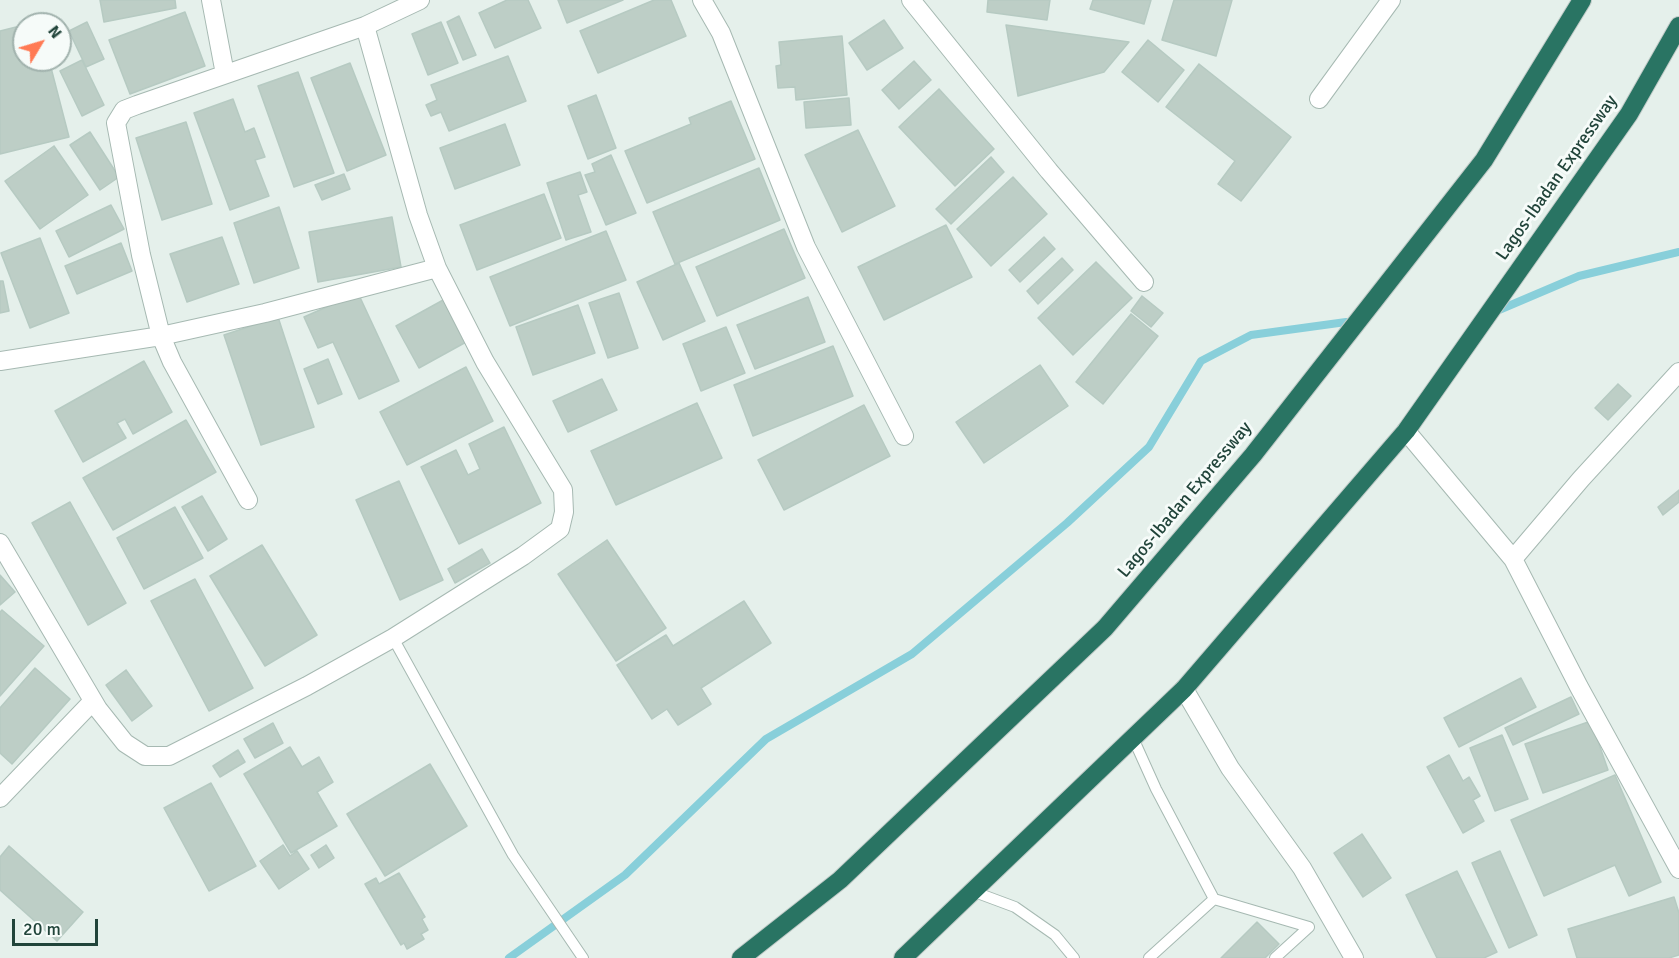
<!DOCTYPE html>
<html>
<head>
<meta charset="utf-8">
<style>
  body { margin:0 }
  #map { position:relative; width:1679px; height:958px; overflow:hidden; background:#e5f0eb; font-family:Signika,sans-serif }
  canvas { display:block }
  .north { position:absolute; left:12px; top:12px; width:60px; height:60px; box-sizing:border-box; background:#f6fbf9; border:2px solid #a1b2ad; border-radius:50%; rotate:52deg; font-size:16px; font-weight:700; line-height:24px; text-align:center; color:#21443a }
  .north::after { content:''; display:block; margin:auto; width:21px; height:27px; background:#ff7a54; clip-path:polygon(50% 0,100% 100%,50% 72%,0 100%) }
  .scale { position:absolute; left:12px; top:919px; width:86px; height:27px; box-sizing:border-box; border:3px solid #21443a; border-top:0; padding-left:8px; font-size:18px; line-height:21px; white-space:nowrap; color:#21443a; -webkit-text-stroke:4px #f6fbf9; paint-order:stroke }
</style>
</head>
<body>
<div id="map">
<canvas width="1679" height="958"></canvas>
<div class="north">N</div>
<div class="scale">20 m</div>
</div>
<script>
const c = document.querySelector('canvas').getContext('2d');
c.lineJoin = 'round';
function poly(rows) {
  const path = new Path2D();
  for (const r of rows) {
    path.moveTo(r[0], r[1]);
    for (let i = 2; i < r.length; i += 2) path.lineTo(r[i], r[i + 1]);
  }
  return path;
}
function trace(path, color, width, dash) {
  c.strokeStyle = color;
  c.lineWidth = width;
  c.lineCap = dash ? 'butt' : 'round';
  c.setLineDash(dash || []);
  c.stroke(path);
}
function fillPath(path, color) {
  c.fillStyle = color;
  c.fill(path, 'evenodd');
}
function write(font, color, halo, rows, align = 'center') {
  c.font = font + ' Signika,sans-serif';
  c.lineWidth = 6;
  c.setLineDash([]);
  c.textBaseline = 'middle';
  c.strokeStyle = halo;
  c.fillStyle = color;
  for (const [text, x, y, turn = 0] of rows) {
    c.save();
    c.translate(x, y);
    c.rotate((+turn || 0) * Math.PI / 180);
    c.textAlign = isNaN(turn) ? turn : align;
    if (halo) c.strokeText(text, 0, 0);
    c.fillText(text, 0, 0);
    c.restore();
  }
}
trace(poly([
  [1499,310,1579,276,1679,252],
  [509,958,625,875,766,739,912,654,1067,523,1149,447,1201,361,1251,335,1346,322]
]), '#88cfda', 8);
const building = poly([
  [100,0,175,0,176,8,104,22,100,0],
  [507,0,528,0,541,28,495,48,479,13,507,0],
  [558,0,623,0,567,23,558,0],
  [654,0,671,0,686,36,598,73,580,31,654,0],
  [988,0,1050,0,1047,20,987,12,988,0],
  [1093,0,1151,0,1144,24,1090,9,1093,0],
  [1174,0,1232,0,1216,56,1162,40,1174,0],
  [185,12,205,66,130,94,109,40,185,12],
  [459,16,476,55,463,60,447,22,459,16],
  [884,20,903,48,867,70,849,43,884,20],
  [87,22,104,59,86,67,69,31,87,22],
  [441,22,458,63,428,75,412,34,441,22],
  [24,25,24,60,49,60,69,137,0,154,0,31,24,25],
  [1006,25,1129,42,1104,72,1018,96,1006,25],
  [842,36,847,95,796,100,795,87,778,88,776,66,781,65,779,42,842,36],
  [1148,40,1184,70,1158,102,1122,72,1148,40],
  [508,56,526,101,449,131,441,112,431,116,426,105,437,100,431,85,508,56],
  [82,60,104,105,82,116,60,71,82,60],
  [914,61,931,80,899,109,882,90,914,61],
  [350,63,386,155,347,171,311,78,350,63],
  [1199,64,1291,137,1241,201,1218,184,1235,161,1166,107,1199,64],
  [298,72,334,173,294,187,258,86,298,72],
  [939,89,994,149,955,186,899,127,939,89],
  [596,95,616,148,588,159,568,106,596,95],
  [849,98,851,125,806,128,804,102,849,98],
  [233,99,245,132,254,128,265,157,255,160,269,196,230,210,194,113,233,99],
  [731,101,755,159,647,203,625,151,691,124,689,118,731,101],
  [186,122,212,204,162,220,136,138,186,122],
  [505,124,520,165,455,189,440,148,505,124],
  [858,130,895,206,842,232,805,155,858,130],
  [90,132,119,177,100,190,70,145,90,132],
  [54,146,88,195,40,229,5,181,54,146],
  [611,155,636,213,606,225,585,175,595,172,592,164,611,155],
  [991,157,1004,172,951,224,936,209,991,157],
  [759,168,780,220,675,264,653,212,759,168],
  [580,172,587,192,578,195,591,232,566,240,547,183,580,172],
  [344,174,350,189,322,200,315,185,344,174],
  [1013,177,1047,214,991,266,957,229,1013,177],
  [544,194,561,238,477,270,460,225,544,194],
  [111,205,124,229,69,257,56,231,111,205],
  [279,207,299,268,254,283,234,223,279,207],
  [392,217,401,267,318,282,309,232,392,217],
  [946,225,972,277,884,320,858,267,946,225],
  [784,229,805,278,717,316,696,267,784,229],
  [606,231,626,280,510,326,490,277,606,231],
  [222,237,239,284,187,302,170,254,222,237],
  [1044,237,1055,249,1020,282,1009,270,1044,237],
  [40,238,69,313,30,328,1,253,40,238],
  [121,243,132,271,77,294,65,266,121,243],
  [1062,258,1073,270,1038,304,1027,291,1062,258],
  [1096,262,1132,298,1073,355,1038,318,1096,262],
  [679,263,705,321,663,340,637,282,679,263],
  [0,281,3,281,9,311,0,313,0,281],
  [358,293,399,381,359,399,333,342,318,348,304,317,358,293],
  [619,293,638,348,608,358,589,303,619,293],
  [1142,296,1163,313,1151,327,1131,311,1142,296],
  [808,297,825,342,755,369,737,325,808,297],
  [445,299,468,341,419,368,396,326,445,299],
  [578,305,595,353,533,375,516,327,578,305],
  [1131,314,1158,336,1103,404,1076,382,1131,314],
  [278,317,314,427,261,445,224,335,278,317],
  [726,327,745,373,701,391,683,344,726,327],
  [833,346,853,396,753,436,734,385,833,346],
  [328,359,342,394,318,404,304,369,328,359],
  [144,361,172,412,133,434,125,419,117,423,126,438,83,462,55,411,144,361],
  [1040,365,1068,406,984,463,956,422,1040,365],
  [466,367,493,421,407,465,380,412,466,367],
  [602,379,617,410,568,432,553,401,602,379],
  [1618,384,1631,396,1608,420,1595,408,1618,384],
  [697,403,722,458,616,505,591,451,697,403],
  [864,405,890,456,784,510,758,460,864,405],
  [186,420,216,472,113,530,83,478,186,420],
  [504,427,541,503,459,544,421,467,456,450,468,475,480,469,469,444,504,427],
  [399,481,443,580,400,600,356,500,399,481],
  [1679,490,1679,502,1663,515,1658,507,1679,490],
  [202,496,227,539,208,551,182,507,202,496],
  [70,502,126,603,88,625,32,523,70,502],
  [175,507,203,558,144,589,117,538,175,507],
  [607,540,666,628,616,661,558,574,607,540],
  [262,545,317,635,265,666,210,576,262,545],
  [482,549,490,563,455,583,448,569,482,549],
  [0,575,15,592,0,605,0,575],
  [195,579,253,688,209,711,151,601,195,579],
  [744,601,771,643,701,688,711,704,678,725,667,709,652,719,617,665,666,635,673,646,744,601],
  [2,610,44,646,0,696,0,612,2,610],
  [35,668,70,699,12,764,0,753,0,708,35,668],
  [126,670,152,706,132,721,106,685,126,670],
  [1521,678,1536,707,1459,747,1444,718,1521,678],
  [1571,697,1579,714,1513,745,1505,728,1571,697],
  [1591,721,1608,770,1543,793,1525,744,1591,721],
  [273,723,283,743,255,758,244,739,273,723],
  [1502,735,1528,799,1495,811,1470,748,1502,735],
  [290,747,302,767,319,757,333,782,317,792,337,826,291,853,244,774,290,747],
  [238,750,245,762,220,777,213,766,238,750],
  [1449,755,1463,781,1469,777,1480,796,1473,800,1484,821,1463,833,1427,767,1449,755],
  [430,764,467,826,385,876,347,814,430,764],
  [1615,775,1661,882,1629,896,1615,865,1544,896,1511,820,1615,775],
  [211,783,256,866,209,891,164,808,211,783],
  [1362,834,1391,878,1363,897,1334,853,1362,834],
  [283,845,290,856,297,851,309,869,279,889,260,861,283,845],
  [326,845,334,858,319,868,311,855,326,845],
  [9,846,83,912,57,941,0,890,0,857,9,846],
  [1500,851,1537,935,1509,948,1472,863,1500,851],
  [1457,871,1497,952,1484,958,1437,958,1406,895,1457,871],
  [399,873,425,917,422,919,428,930,421,934,424,939,407,949,404,943,401,945,365,884,376,878,379,884,399,873],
  [1674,897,1679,913,1679,955,1669,958,1577,958,1568,929,1674,897],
  [1257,922,1279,944,1265,958,1221,958,1257,922]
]);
fillPath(building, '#bdcec6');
trace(building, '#b6cac2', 1.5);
const service = poly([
  [393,638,513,855,583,958],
  [1133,738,1156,789,1214,899,1309,927,1275,958],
  [972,891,1015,907,1055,935,1074,958],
  [1149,958,1214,899]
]);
const minor = poly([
  [211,0,225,74],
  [702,0,721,33,806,247,904,436],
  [911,0,1049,171,1144,282],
  [1319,99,1391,0],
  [0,361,161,336,265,313,437,268],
  [1406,431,1513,559,1581,479,1679,372],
  [248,500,172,362,161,336,141,255,116,123,124,110,137,105,365,26,420,0],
  [0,543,98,709,125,743,145,756,169,756,307,686,393,638,523,556,560,529,564,512,563,490,485,362,437,268,418,215,365,26],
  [1513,559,1579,687,1679,869],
  [1184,689,1230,768,1302,868,1354,958],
  [0,798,93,701]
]);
const motorway = poly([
  [741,958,840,880,1105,628,1253,455,1484,160,1582,0],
  [903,958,1184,689,1406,431,1629,114,1679,26]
]);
trace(service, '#a6b9b2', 12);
trace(minor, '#a6b9b2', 20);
trace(motorway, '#c1cbc8', 20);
trace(service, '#fff', 10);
trace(minor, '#fff', 18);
trace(motorway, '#297463', 18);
write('18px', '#21443a', '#f6fbf9', [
  ["Lagos-Ibadan Expressway",1557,178,-55],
  ["Lagos-Ibadan Expressway",1185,500,-50]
]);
</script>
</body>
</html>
